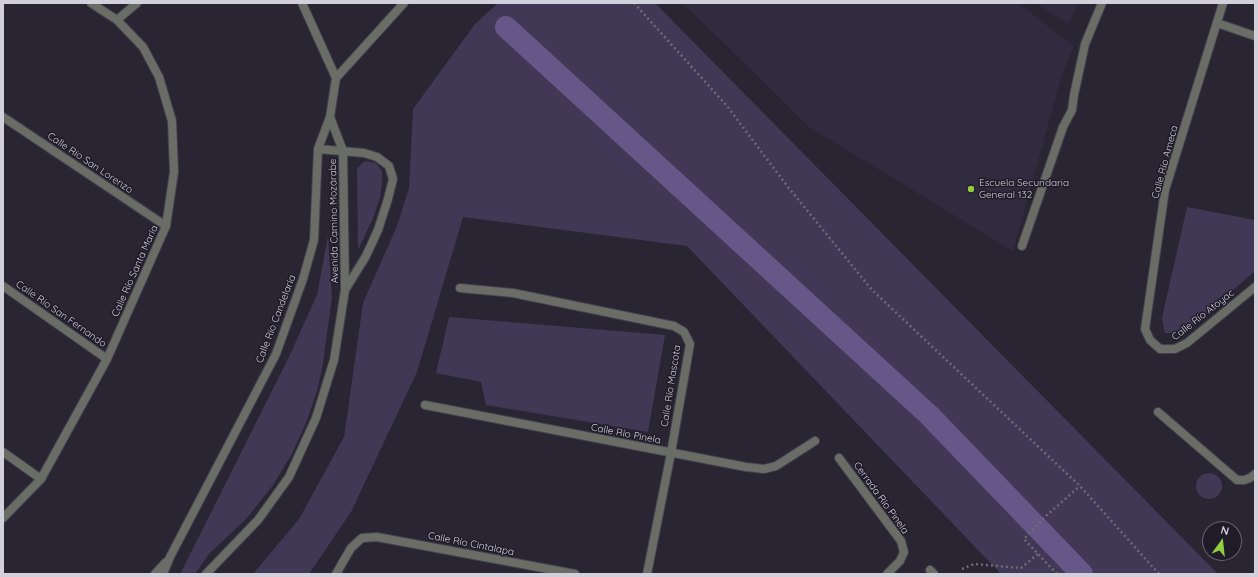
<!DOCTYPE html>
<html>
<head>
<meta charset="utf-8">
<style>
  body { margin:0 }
  #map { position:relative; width:1258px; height:577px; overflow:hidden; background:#292533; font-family:Quicksand,sans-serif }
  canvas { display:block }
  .frame { position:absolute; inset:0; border:4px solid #d2d0da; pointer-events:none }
  .north { position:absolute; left:1202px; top:521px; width:40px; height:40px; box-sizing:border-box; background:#1f1b29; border:1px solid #676370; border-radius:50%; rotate:15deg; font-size:11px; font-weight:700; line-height:16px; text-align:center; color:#d2d0da }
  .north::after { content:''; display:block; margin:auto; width:14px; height:18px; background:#92cd3e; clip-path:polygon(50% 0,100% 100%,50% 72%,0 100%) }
</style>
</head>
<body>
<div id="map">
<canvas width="1258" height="577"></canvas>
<div class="frame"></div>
<div class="north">N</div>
</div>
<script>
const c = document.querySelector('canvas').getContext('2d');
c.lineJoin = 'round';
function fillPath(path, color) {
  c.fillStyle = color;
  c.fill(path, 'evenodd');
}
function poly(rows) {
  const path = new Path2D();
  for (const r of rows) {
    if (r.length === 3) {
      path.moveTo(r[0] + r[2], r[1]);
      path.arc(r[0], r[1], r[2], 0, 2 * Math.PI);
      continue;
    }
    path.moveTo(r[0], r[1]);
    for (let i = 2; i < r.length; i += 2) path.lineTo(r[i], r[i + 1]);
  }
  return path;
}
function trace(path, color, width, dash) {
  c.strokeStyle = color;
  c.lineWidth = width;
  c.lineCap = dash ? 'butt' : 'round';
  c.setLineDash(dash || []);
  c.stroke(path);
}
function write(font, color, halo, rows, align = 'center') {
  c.font = font + ' Quicksand,sans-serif';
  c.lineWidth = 3;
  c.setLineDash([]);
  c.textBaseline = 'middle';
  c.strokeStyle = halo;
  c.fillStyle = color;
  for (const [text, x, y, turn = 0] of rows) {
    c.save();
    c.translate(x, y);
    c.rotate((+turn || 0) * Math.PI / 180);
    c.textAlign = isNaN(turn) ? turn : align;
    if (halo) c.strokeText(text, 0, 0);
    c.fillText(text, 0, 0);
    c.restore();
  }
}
fillPath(poly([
  [683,3,1018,3,1074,46,1062,75,1013,251,809,127],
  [1035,3,1078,3,1069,24]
]), '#312b40');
fillPath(poly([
  [498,3,655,3,1218,574,1001,574,687,246,463,217,417,372,351,512,309,574,253,574,299,519,344,437,363,303,397,226,409,188,413,109,475,24],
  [365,161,376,163,382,171,382,182,380,197,374,216,358,250,357,168],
  [1187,207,1255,220,1255,271,1183,333,1165,333,1162,318],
  [328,236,332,297,323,363,317,391,306,423,292,454,273,485,247,518,208,555,195,574,180,574,288,359,317,295],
  [449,317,665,335,648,432,486,405,481,382,436,373],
  [1209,486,13]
]), '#413856');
trace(poly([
  [506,27,929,415,1082,574]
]), '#665789', 22);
const service = poly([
  [1022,246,1063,127,1072,110,1074,95,1085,44,1102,3]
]);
const minor = poly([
  [302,3,336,78],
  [1223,3,1165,190,1145,329,1150,340,1160,349,1175,349,1187,343,1255,287],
  [117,20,137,3],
  [1217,23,1255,36],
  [3,117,166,226],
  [318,149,364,153,377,157,389,166,393,179,388,199,378,230,366,256,345,290],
  [3,286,107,359],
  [460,288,513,293,674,326,684,332,690,344,671,453,647,574],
  [425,405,746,467,764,469,776,466,815,441],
  [1158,412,1237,480,1244,480,1250,478,1255,474],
  [3,452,41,479],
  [839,458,901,541,904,552,900,561,887,574],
  [3,518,41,479,107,359,166,226,174,172,172,121,159,77,143,47,117,20,91,3],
  [930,570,934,574],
  [155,574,166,562],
  [163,574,170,557,276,354,303,279,314,240,318,149,330,117,336,78,404,3],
  [206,574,258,520,289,477,316,418,334,360,345,290,343,151,330,117],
  [336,574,351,548,362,538,377,537,575,574]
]);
trace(service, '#44404e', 10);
trace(minor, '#44404e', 10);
trace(poly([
  [634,3,727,106,788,187,872,290,1080,486,1159,574],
  [962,569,974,564,1021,568,1038,554],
  [1057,574,1024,539,1047,515,1080,486]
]), '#6e6b77', 2.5, [2, 3]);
trace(service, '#696d65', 8);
trace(minor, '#696d65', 8);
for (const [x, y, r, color] of [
  [971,189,4,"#92cd3e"]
]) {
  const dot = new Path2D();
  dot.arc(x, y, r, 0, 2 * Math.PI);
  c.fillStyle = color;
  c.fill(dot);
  trace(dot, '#1f1b29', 1.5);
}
write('10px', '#d2d0da', '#1f1b29', [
  ["Calle Río Ameca",1165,162,-75],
  ["Calle Río San Lorenzo",90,163,34],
  ["Avenida Camino Mozárabe",334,221,-91],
  ["Calle Río Santa María",135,271,-66],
  ["Calle Río San Fernando",61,314,35],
  ["Calle Río Atoyac",1203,315,-38],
  ["Calle Río Candelaria",276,319,-69],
  ["Calle Río Mascota",671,386,-81],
  ["Calle Río Pinela",626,434,11],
  ["Cerrada Río Pinela",881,498,54],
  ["Calle Río Cintalapa",471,544,11]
]);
write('10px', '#d2d0da', '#1f1b29', [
  ["Escuela Secundaria",979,183],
  ["General 132",979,195]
], 'left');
</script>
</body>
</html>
